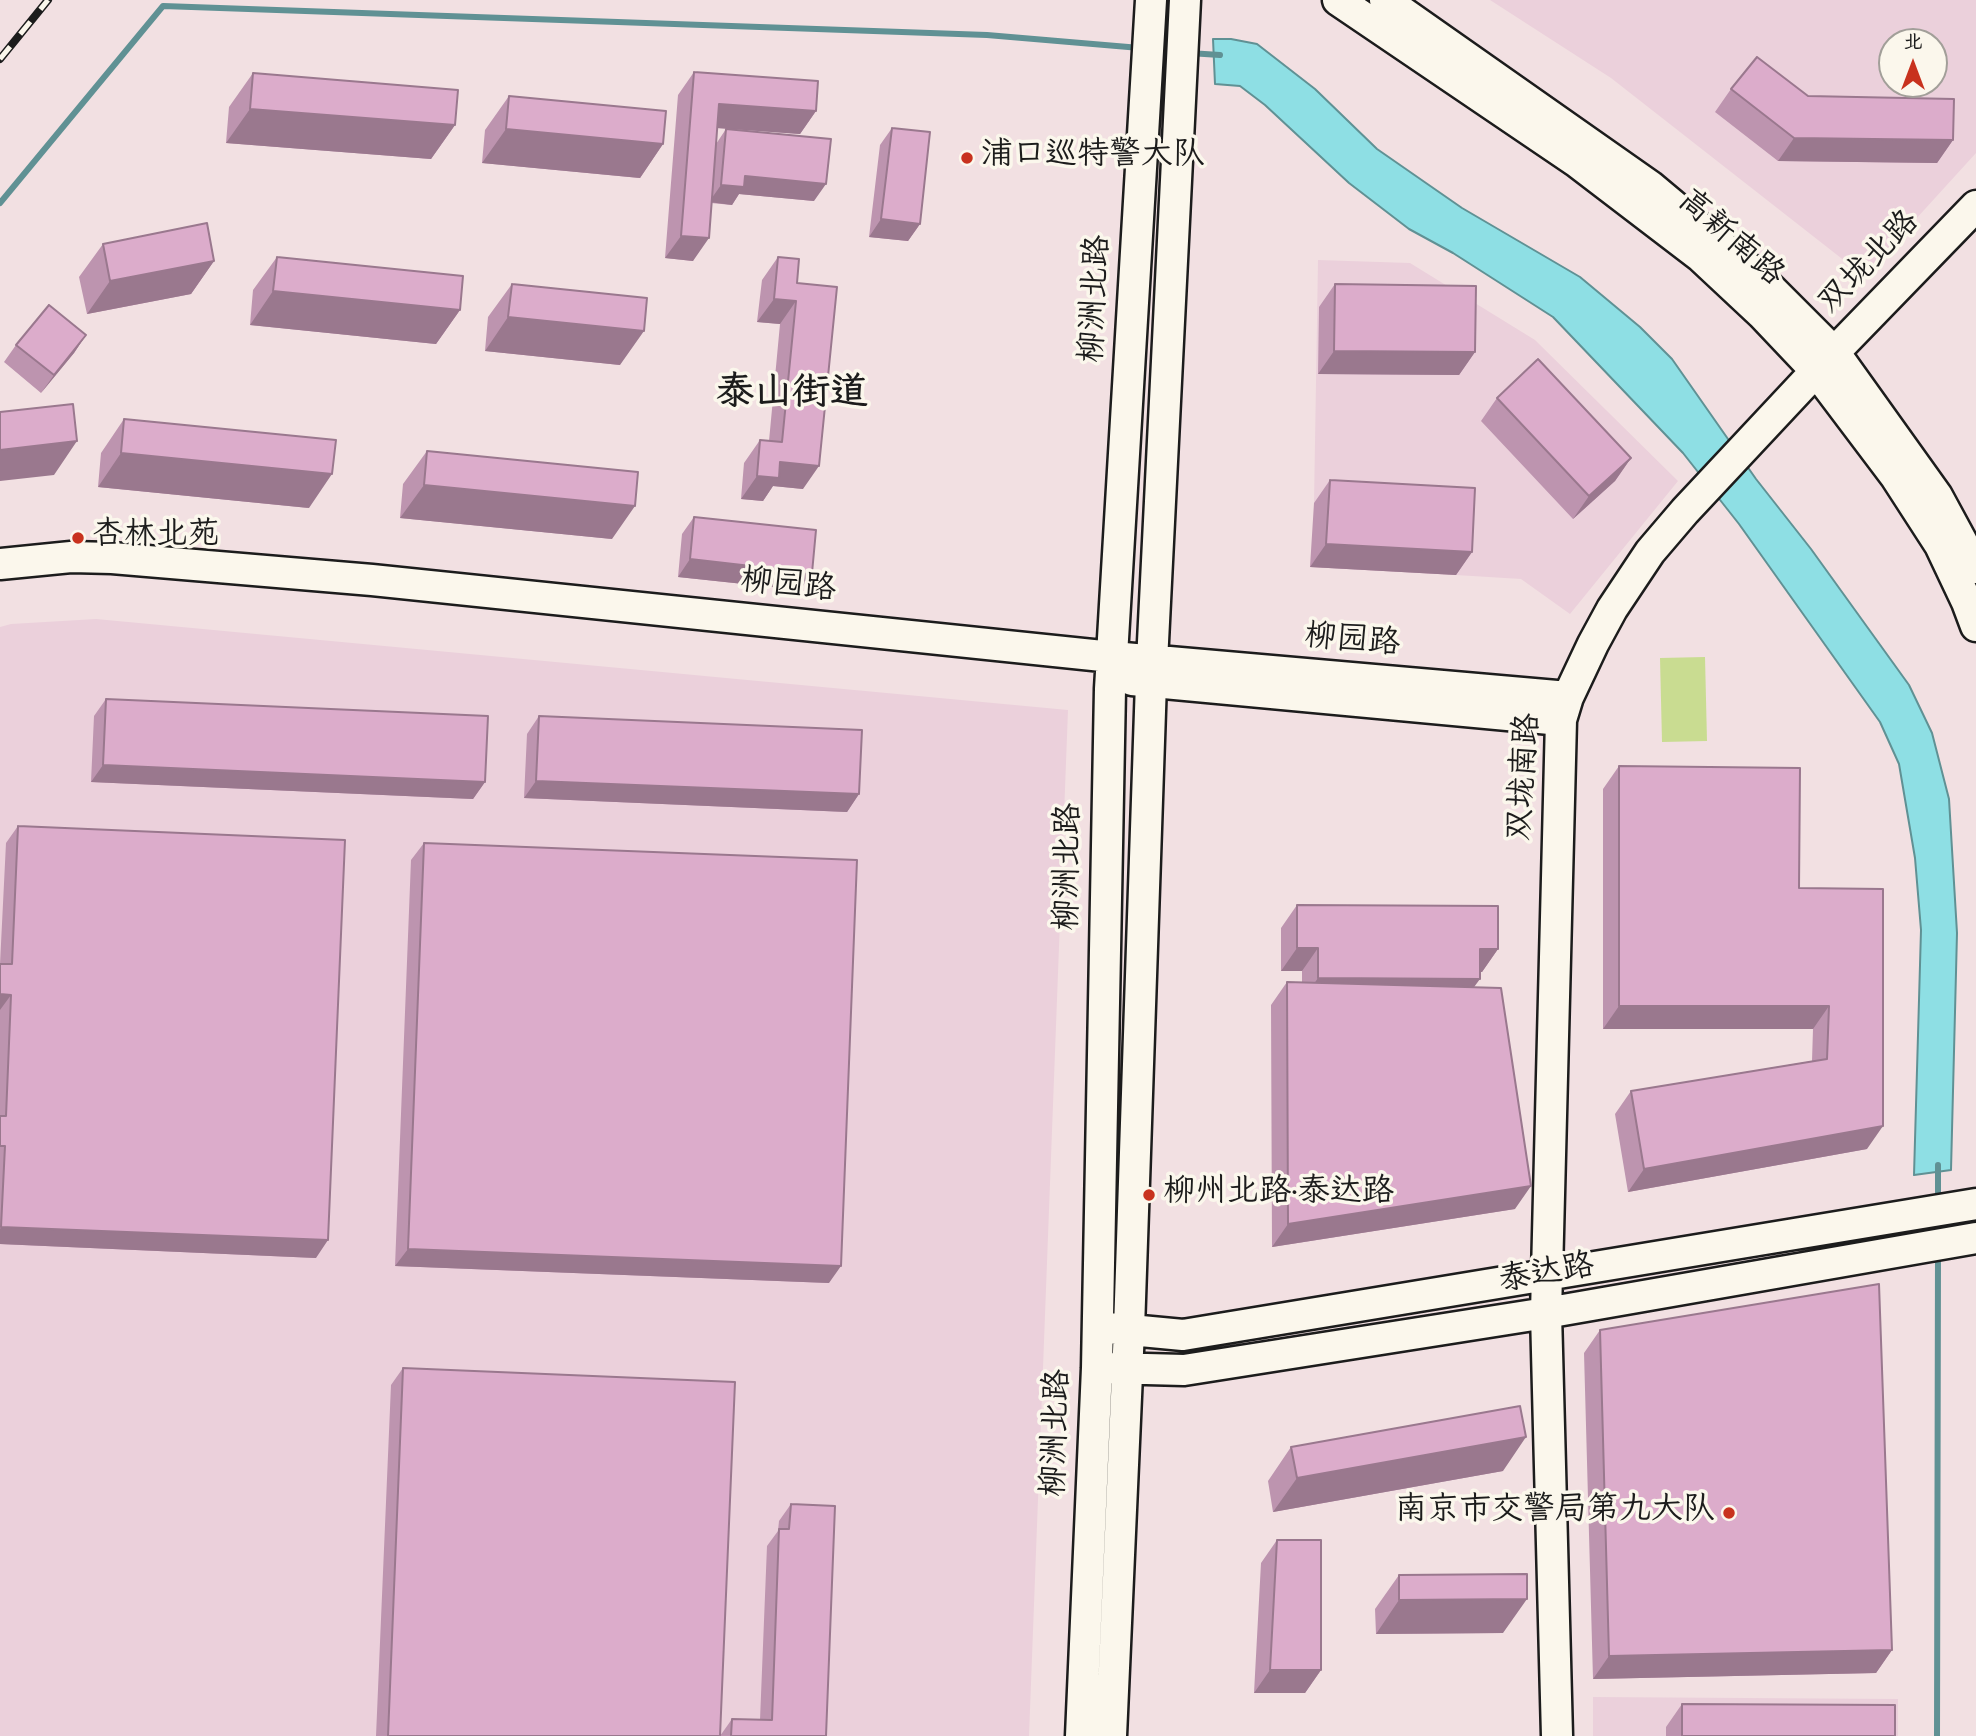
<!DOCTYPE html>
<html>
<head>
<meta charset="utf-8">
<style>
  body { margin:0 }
  #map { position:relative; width:1976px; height:1736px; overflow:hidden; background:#f2e0e2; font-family:"Indie Flower","LXGW WenKai TC",sans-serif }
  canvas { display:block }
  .north { position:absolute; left:1878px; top:28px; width:70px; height:70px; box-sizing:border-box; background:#fbf7ec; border:2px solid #a29f99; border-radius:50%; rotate:0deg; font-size:19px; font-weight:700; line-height:28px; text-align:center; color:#1c1c1c }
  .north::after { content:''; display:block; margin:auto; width:24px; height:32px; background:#c8321e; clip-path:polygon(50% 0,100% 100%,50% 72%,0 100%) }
</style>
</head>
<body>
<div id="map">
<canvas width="1976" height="1736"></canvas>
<div class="north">北</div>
</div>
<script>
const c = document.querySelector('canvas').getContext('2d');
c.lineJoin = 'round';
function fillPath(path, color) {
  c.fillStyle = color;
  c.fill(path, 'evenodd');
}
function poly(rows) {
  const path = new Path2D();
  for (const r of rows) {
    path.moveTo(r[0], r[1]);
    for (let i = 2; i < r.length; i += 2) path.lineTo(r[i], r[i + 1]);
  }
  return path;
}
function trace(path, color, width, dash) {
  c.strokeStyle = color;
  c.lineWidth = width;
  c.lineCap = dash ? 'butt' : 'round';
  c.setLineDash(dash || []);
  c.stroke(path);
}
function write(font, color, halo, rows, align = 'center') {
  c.font = font + ' "Indie Flower","LXGW WenKai TC",sans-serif';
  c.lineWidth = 7;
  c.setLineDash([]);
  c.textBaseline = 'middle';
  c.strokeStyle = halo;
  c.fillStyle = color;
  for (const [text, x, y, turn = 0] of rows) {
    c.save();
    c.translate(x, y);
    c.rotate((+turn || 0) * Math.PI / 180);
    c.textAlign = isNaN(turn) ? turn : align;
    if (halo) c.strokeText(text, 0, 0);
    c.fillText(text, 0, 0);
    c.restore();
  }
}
fillPath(poly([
  [1490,0,1976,0,1976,153,1864,276,1611,78],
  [1892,42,1934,42,1934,84,1892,84],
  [1318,260,1410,263,1535,340,1678,481,1570,614,1521,579,1456,575,1459,511,1314,503],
  [96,619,1068,710,1029,1736,0,1736,0,627,11,624],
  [1593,1697,1898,1699,1898,1736,1593,1736]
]), '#ebd0db');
fillPath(poly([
  [1705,657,1707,741,1662,742,1660,658]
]), '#c9dc91');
const water = poly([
  [1213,39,1231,39,1257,44,1315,89,1377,149,1462,208,1580,277,1640,327,1672,359,1756,479,1811,549,1909,685,1932,733,1949,799,1957,933,1951,1170,1914,1175,1921,930,1915,858,1899,764,1880,722,1739,524,1683,453,1553,317,1453,253,1409,229,1349,183,1265,105,1240,86,1215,84,1213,39]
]);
fillPath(water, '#8edfe4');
trace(water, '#609194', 2);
trace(poly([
  [1189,53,1220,55],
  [0,203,163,6,987,35,1140,48],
  [1938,1165,1938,1203],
  [1937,1736,1938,1252]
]), '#609194', 6);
const secondary = poly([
  [1338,0,1577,162,1700,256,1762,314,1816,371,1896,477,1940,545,1967,602,1976,626],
  [1385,0,1650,186,1761,279,1834,352,1937,496,1976,568],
  [0,564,71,557,112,558,372,580,1112,657,1568,697],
  [1132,680,1561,720],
  [1109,1328,1183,1335,1976,1204],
  [1109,1368,1184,1370,1546,1313,1976,1238],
  [1081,1736,1097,1368,1110,689,1151,0],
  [1111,1736,1129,1329,1151,682,1185,0],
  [1557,1736,1546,1313,1561,720,1568,697,1593,644,1612,609,1650,552,1685,511,1816,371,1976,206]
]);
trace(secondary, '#1c1c1c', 35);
trace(secondary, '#fbf7ec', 30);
const rail = poly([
  [0,59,48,0]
]);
trace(rail, '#1c1c1c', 8);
trace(rail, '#fbf7ec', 5, [16]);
fillPath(poly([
  [694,72,816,111,800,134,717,128,716,144,726,129,814,201,739,194,732,205,711,203,693,261,665,258,678,95],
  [253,73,455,125,431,159,226,143,229,107],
  [1731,89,1808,96,1953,140,1937,163,1778,161,1715,112],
  [509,96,663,144,640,178,482,163,485,130],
  [892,128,920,224,908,241,869,237,880,145],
  [103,244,214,261,191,294,87,314,79,277],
  [277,257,460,310,436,344,250,325,253,290],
  [778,257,797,283,803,489,773,486,763,501,741,499,744,463,760,440,769,441,780,324,757,322,762,280],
  [512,284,620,365,485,351,488,317],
  [1335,284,1475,352,1459,375,1318,374,1319,307],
  [86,335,74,353,41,393,4,362,16,345],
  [1497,398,1631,458,1615,481,1573,519,1481,421],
  [124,419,309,508,98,487,101,453],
  [427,451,612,539,400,518,403,484],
  [1330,480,1472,552,1456,575,1310,567,1314,503],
  [694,517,812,573,800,590,678,577,682,534],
  [106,699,485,782,473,799,91,782,94,716],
  [539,716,859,794,847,812,524,798,527,734],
  [1619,766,1799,888,1867,1149,1628,1192,1615,1114,1631,1091,1812,1061,1813,1029,1603,1029,1603,789],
  [18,826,316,1258,0,1244,0,964,6,843],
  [424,843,829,1283,395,1266,411,860],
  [1297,905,1498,949,1482,972,1480,972,1473,988,1515,1209,1272,1247,1271,1005,1287,982,1302,983,1302,971,1281,971,1281,928],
  [1600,1330,1892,1650,1876,1673,1593,1679,1584,1353],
  [403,1368,720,1736,732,1719,760,1720,767,1546,778,1531,779,1521,791,1504,826,1736,376,1736,391,1385],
  [1291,1447,1503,1471,1273,1512,1268,1481],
  [1277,1540,1321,1670,1305,1693,1254,1693,1261,1563],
  [1399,1575,1503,1633,1376,1634,1375,1609],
  [1682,1704,1895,1736,1666,1736,1666,1727]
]), '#bd94af');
fillPath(poly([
  [719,104,816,111,800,134,703,127],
  [250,109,455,125,431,159,226,143],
  [506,129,663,144,640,178,482,163],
  [1794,138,1953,140,1937,163,1778,161],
  [745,176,826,184,814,201,739,194,732,205,709,202,721,185],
  [881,219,920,224,908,241,869,237],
  [681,236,709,238,693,261,665,258],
  [214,261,191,294,87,314,110,281],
  [273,291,460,310,436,344,250,325],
  [774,299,796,301,780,324,757,322],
  [508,317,644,331,620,365,485,351],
  [86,335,74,353,41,393,54,375],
  [1334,351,1475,352,1459,375,1318,374],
  [77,441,54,475,0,481,0,450],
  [121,453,332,474,309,508,98,487],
  [1631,458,1615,481,1573,519,1589,496],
  [780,462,819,466,803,489,773,486,763,501,741,499,757,476],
  [424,485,635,506,612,539,400,518],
  [1326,544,1472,552,1456,575,1310,567],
  [690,559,812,573,800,590,678,577],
  [103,765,485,782,473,799,91,782],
  [536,781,859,794,847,812,524,798],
  [1297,948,1318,948,1302,971,1281,971],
  [1480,949,1498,949,1482,972,1464,972],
  [1318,978,1480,979,1463,1002,1302,1001],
  [0,994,11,995,0,1010],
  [1619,1006,1829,1006,1813,1029,1603,1029],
  [1883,1126,1867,1149,1628,1192,1644,1169],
  [1531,1186,1515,1209,1272,1247,1288,1224],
  [1,1227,328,1240,316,1258,0,1244,0,1229],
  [408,1249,841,1266,829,1283,395,1266],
  [1526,1437,1503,1471,1273,1512,1297,1478],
  [1527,1599,1503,1633,1376,1634,1399,1600],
  [1892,1650,1876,1673,1593,1679,1609,1656],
  [1270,1670,1321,1670,1305,1693,1254,1693]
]), '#9a788e');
const building = poly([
  [1757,57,1808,96,1954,99,1953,140,1794,138,1731,89,1757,57],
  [694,72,818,81,816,111,719,104,709,238,681,236,694,72],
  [253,73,458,90,455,125,250,109,253,73],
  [509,96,666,111,663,144,506,129,509,96],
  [892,128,930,132,920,224,881,219,892,128],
  [726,129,831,139,826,184,745,176,744,187,721,185,726,129],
  [207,223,214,261,110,281,103,244,207,223],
  [277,257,463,276,460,310,273,291,277,257],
  [778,257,799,259,797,283,837,287,819,466,780,462,779,478,757,476,760,440,782,442,796,301,774,299,778,257],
  [512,284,647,298,644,331,508,317,512,284],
  [1335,284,1476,286,1475,352,1334,351,1335,284],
  [49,305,86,335,54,375,16,345,49,305],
  [1538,359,1631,458,1589,496,1497,398,1538,359],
  [73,404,77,441,0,450,0,412,73,404],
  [124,419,336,440,332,474,121,453,124,419],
  [427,451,638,472,635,506,424,485,427,451],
  [1330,480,1475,488,1472,552,1326,544,1330,480],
  [694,517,816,530,812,573,690,559,694,517],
  [106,699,488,716,485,782,103,765,106,699],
  [539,716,862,730,859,794,536,781,539,716],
  [1619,766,1800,768,1799,888,1883,889,1883,1126,1644,1169,1631,1091,1827,1059,1829,1006,1619,1006,1619,766],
  [18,826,345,840,328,1240,1,1227,5,1146,0,1146,0,1116,6,1116,11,995,0,994,0,964,12,964,18,826],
  [424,843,857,860,841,1266,408,1249,424,843],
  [1297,905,1498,906,1498,949,1480,949,1480,979,1318,978,1318,948,1297,948,1297,905],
  [1287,982,1501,988,1531,1186,1288,1224,1287,982],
  [1879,1284,1892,1650,1609,1656,1600,1330,1879,1284],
  [403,1368,735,1382,720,1736,388,1736,403,1368],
  [1520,1406,1526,1437,1297,1478,1291,1447,1520,1406],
  [791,1504,835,1506,826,1736,731,1736,732,1719,772,1720,779,1529,789,1529,791,1504],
  [1277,1540,1321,1540,1321,1670,1270,1670,1277,1540],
  [1527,1574,1527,1599,1399,1600,1399,1575,1527,1574],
  [1682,1704,1895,1705,1895,1736,1682,1736,1682,1704]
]);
fillPath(building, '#dcaccb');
trace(building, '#9a788e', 2);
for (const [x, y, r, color] of [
  [967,158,7,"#c8321e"],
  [78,538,7,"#c8321e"],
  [1149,1195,7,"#c8321e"],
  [1729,1513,7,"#c8321e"]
]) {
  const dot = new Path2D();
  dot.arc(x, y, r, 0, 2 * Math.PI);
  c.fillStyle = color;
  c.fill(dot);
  trace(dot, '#fbf7ec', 2.5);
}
write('32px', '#1c1c1c', '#fbf7ec', [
  ["浦口巡特警大队",981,158],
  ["杏林北苑",92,538],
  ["柳州北路·泰达路",1163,1195],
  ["南京市交警局第九大队",1715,1513,"right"]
], 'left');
write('32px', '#1c1c1c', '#fbf7ec', [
  ["高新南路",1729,240,41],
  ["双垅北路",1871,264,-46],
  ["柳洲北路",1098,299,-87],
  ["柳园路",788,588,6],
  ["柳园路",1352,643,5],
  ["双垅南路",1527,777,-86],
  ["柳洲北路",1071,867,-89],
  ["泰达路",1547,1276,-10],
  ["柳洲北路",1059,1433,-88]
]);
write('bold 38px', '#1c1c1c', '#fbf7ec', [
  ["泰山街道",792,397]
]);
</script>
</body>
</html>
